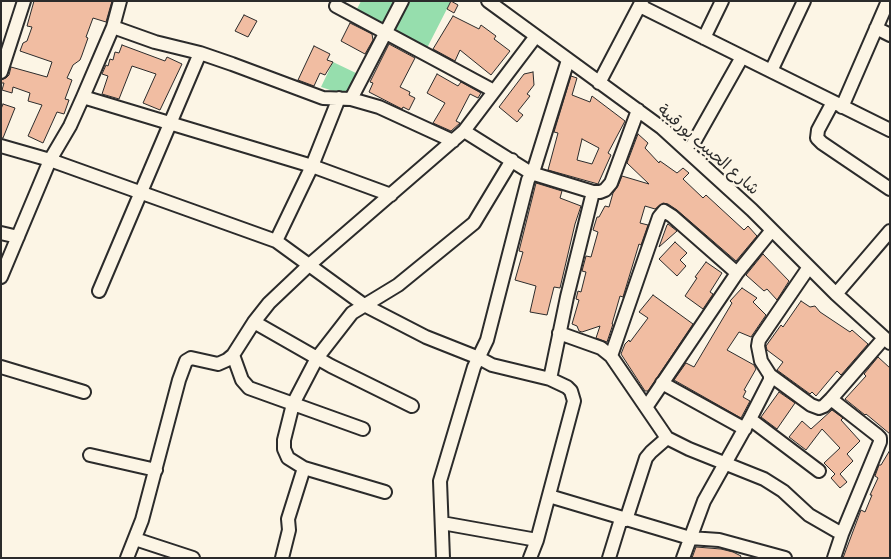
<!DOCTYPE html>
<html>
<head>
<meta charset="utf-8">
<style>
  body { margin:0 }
  #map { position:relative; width:891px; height:559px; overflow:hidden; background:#fcf5e5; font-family:"Patrick Hand",sans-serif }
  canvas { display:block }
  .frame { position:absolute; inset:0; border:2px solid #2b2b2b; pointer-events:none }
</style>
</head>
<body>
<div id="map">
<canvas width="891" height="559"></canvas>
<div class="frame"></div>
</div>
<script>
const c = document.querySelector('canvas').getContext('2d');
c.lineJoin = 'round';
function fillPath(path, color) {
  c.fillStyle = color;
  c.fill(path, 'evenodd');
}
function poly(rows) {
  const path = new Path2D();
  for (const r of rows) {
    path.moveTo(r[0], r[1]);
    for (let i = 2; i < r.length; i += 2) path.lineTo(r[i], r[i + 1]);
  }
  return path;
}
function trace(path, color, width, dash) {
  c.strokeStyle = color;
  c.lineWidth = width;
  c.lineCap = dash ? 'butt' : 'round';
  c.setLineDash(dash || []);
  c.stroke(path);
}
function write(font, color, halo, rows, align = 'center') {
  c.font = font + ' "Patrick Hand","Playpen Sans Arabic",sans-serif';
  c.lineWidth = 5;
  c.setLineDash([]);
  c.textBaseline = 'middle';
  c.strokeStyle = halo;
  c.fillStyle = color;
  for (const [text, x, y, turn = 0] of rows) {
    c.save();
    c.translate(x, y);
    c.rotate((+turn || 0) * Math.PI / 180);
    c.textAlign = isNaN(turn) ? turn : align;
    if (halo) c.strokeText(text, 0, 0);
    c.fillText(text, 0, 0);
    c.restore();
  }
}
fillPath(poly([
  [361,1,396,1,386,20,379,23,356,11],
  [409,1,451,1,427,48,399,34,396,29,396,24],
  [333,62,358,74,348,91,333,91,321,87]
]), '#96dead');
const building = poly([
  [34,1,112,1,106,22,93,18,86,37,88,38,82,55,80,60,73,65,67,78,72,80,65,99,69,100,64,114,57,112,43,143,28,136,42,105,28,101,30,93,13,87,12,93,2,90,4,83,1,83,1,80,6,78,9,75,11,67,47,77,52,62,20,51,23,43,27,41,32,27,27,26,34,1],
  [451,1,458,5,454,13,447,9,451,1],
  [244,15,257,21,248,37,235,31,244,15],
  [453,16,479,29,481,25,496,36,494,39,510,51,491,75,460,50,455,61,433,49,453,16],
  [350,23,372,34,373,40,365,54,341,41,350,23],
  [389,44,415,58,400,87,410,92,409,95,415,98,409,110,403,107,402,109,369,92,373,83,370,82,389,44],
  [122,45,165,61,167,57,182,64,160,110,143,103,156,74,132,66,119,99,102,94,108,76,102,74,106,65,108,66,110,59,113,60,115,52,119,53,122,45],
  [314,46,330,54,327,60,333,62,325,75,320,73,314,86,298,80,314,46],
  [533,72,534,85,527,94,530,96,518,111,523,115,517,122,499,107,524,74,533,72],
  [437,74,458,86,461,82,481,93,478,98,470,94,456,121,460,123,451,131,433,123,445,103,427,93,437,74],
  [571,76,577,78,572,95,590,102,592,96,625,121,608,153,611,155,598,184,548,170,558,133,554,132,571,76],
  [582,139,599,148,592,164,577,160,582,139],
  [3,104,15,108,3,138,1,138,1,109,3,104],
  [638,134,648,143,645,148,659,163,660,161,677,173,683,168,689,173,683,179,703,198,706,195,744,230,748,226,757,236,736,261,677,210,668,204,663,203,655,209,645,206,640,223,648,225,641,245,639,244,623,297,620,296,612,324,613,324,607,342,596,338,600,326,582,332,579,331,577,326,572,324,579,300,576,299,578,291,581,292,586,272,582,271,586,256,591,257,598,232,593,230,597,217,599,217,605,206,609,207,613,193,618,186,622,176,649,184,627,163,638,134],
  [536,183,562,191,560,198,581,206,575,224,560,288,554,287,547,315,530,312,536,286,515,280,523,252,519,251,536,183],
  [668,224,677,231,659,247,667,225,668,224],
  [675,242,687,253,680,260,686,266,677,276,659,259,675,242],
  [763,254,789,281,777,300,767,289,764,291,746,275,763,254],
  [706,262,722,273,710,292,713,294,703,309,685,296,697,278,695,277,706,262],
  [742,288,757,298,753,302,766,315,751,337,739,332,727,350,754,365,756,369,744,390,746,391,743,397,750,401,741,418,674,380,686,363,694,367,732,303,730,301,742,288],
  [653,295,693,324,648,391,645,391,621,354,625,344,629,340,630,342,648,318,639,312,653,295],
  [801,301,810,307,815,306,820,312,850,332,852,330,868,344,841,375,837,371,816,396,812,392,810,394,777,370,783,362,767,350,766,346,781,325,783,327,801,301],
  [878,357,890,368,890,434,866,414,865,415,845,399,866,376,864,374,878,357],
  [779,392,795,403,777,429,761,417,779,392],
  [832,410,843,418,841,420,860,441,847,454,853,461,840,474,847,482,840,488,831,478,835,474,824,463,840,448,822,429,806,450,789,437,802,421,811,429,832,410],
  [890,450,890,558,843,558,861,510,865,512,872,495,870,495,878,478,875,476,879,465,881,465,890,450],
  [696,547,721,549,733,552,741,556,740,558,692,558,696,547]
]);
fillPath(building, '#f1bda2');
trace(building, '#2b2b2b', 1);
const minor = poly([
  [488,1,662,128,752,210,836,294,890,343],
  [336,6,494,91],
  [640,6,890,130],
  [113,27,155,42,200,53,232,64,323,98,351,99,379,107,453,141],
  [876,28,890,35],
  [704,38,722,1],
  [771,71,804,1],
  [1,72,24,1],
  [599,83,642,1],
  [83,97,312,166,391,195],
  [351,99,402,1],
  [833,102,818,130,817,138,822,143,890,189],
  [842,107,888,1],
  [464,131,531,173,593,192,600,192,605,190,611,183,638,110],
  [1,146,50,160,276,241,364,305,426,337,479,358,492,365,550,379,567,387,571,391,574,401,537,540,530,558],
  [689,151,742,57],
  [1,233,18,237],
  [276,241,312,166,339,98],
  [1,277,50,160,70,126,83,97,113,27,120,1],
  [99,291,200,53],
  [836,294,890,231],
  [254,322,331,366,412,406],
  [559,333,601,348,611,356,667,438,689,449,764,479,783,491,809,515,842,534],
  [233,355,242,380,249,388,363,429],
  [611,356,659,217,664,211,672,216,737,273],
  [1,367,84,392],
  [770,375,811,405,819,408,824,406,831,399,884,338],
  [550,379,567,297,593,192],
  [662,383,745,429],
  [831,399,877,435,880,438,880,442,842,534,834,558],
  [647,406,737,273,772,230],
  [750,419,819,471],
  [90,455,156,470],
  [385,492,304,468,288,458,284,449,284,440,293,404,317,358,352,313,398,285,474,223,512,160],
  [549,496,690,538,719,540,785,558],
  [626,520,646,458,651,452,667,438],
  [442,523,537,540],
  [135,539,193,558],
  [127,558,142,520,179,380,186,361,191,358,218,364,227,360,233,355,254,322,269,303,308,266,464,131,536,36],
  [282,558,289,530,288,519,304,468],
  [443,558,440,481,474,367,487,340,528,180,535,166,568,60],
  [609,558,621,519],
  [683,558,704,501,750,419,770,380,770,375,761,361,758,346,759,340,809,267]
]);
trace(minor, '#2b2b2b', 16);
trace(minor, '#fcf5e5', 12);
write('16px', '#2b2b2b', '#fcf5e5', [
  ["شارع الحبيب بورقيبة",708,150,41]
]);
</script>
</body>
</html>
